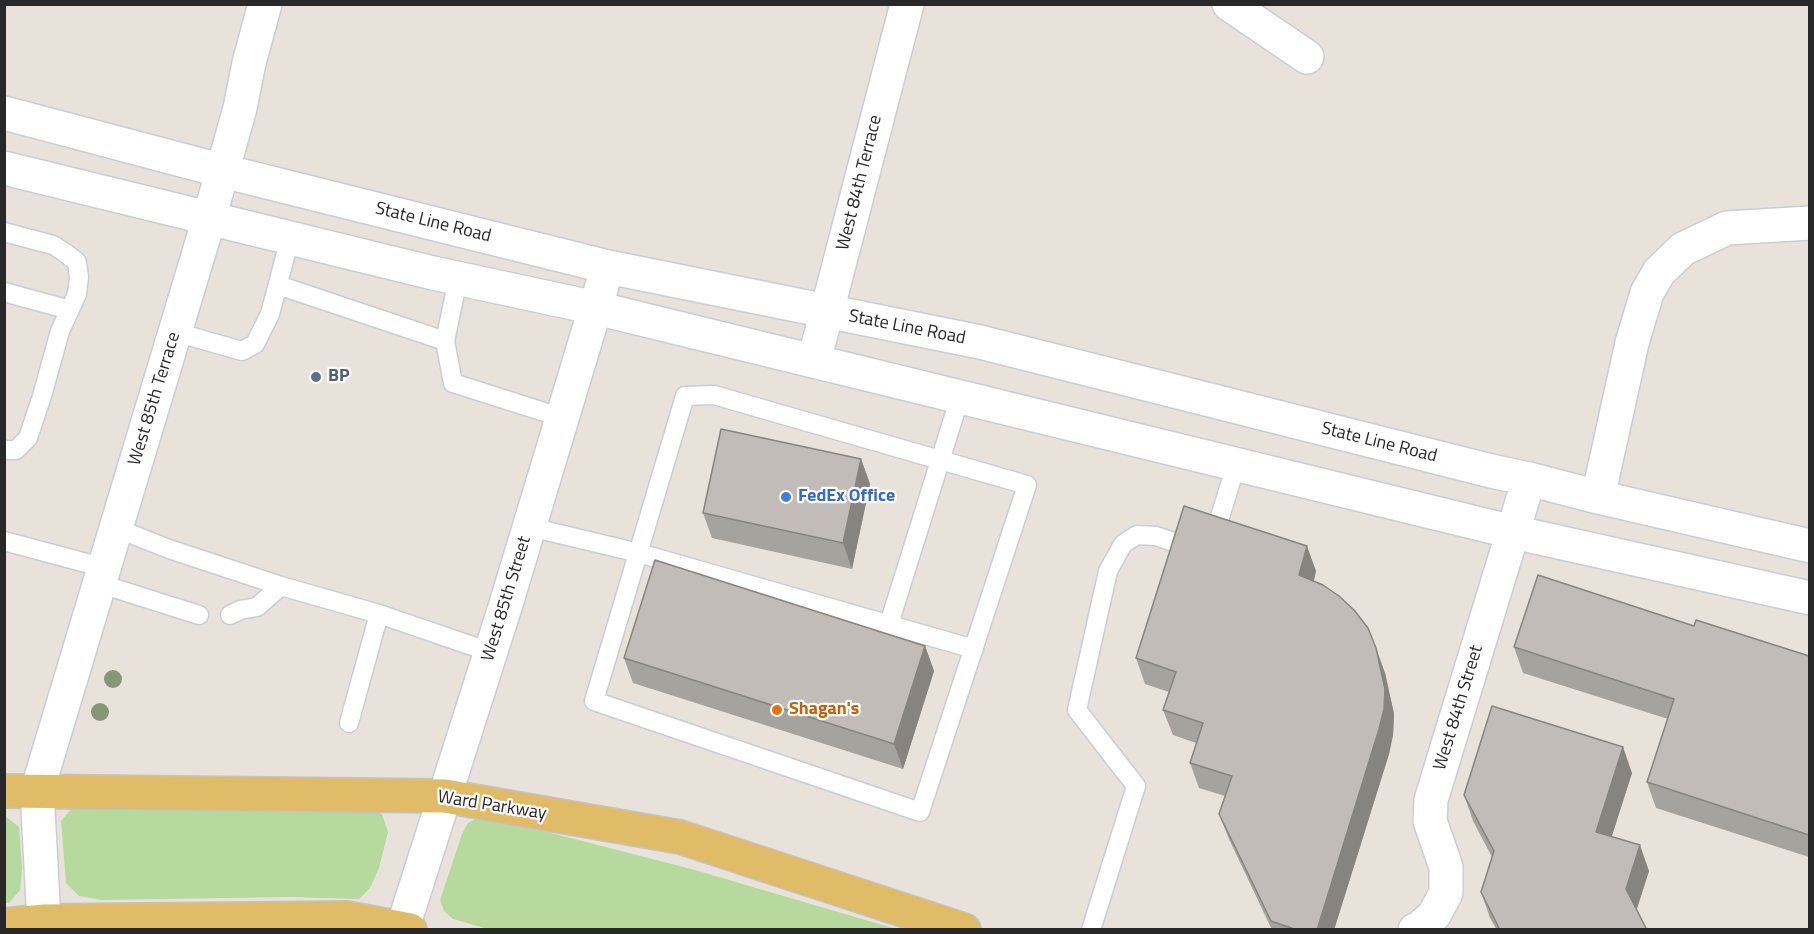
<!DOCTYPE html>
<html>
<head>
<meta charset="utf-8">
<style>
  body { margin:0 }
  #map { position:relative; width:1814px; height:934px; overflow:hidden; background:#e9e2db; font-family:"Titillium Web",sans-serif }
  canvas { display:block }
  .frame { position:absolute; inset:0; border:6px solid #282828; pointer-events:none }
</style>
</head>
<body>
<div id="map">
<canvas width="1814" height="934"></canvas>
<div class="frame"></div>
</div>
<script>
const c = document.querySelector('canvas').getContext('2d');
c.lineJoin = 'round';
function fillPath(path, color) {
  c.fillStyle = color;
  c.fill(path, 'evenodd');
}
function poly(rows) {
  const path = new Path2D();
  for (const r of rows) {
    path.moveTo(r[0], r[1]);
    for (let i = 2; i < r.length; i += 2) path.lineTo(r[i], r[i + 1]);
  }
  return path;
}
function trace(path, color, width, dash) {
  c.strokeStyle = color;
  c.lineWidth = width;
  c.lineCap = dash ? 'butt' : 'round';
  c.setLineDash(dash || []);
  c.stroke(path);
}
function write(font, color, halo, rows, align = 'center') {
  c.font = font + ' "Titillium Web",sans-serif';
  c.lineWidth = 4.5;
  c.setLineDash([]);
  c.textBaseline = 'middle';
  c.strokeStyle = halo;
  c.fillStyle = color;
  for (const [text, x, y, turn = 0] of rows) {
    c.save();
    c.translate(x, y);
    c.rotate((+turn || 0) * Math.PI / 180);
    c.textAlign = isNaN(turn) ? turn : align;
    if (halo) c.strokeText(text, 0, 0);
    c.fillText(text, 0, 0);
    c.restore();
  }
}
fillPath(poly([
  [93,804,364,808,382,814,388,832,379,868,370,888,359,899,291,897,101,900,79,896,66,883,61,821,72,808],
  [5,816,19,827,22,868,20,890,9,903,5,903],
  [489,817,695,870,896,929,488,929,453,919,444,911,440,900,462,834,468,823,478,818]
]), '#b6da9d');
const lane = poly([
  [4,232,53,245,64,252,77,262,79,277,77,294,60,331,42,396,28,438,16,450,4,450],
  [278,285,445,341,458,279],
  [4,292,70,310],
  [175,332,242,351,255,344,270,314,290,238],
  [445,341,453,383,563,418],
  [714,395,1027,485,920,812,594,701,685,396,714,395],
  [530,527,639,553,974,649],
  [116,528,169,549,281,586,379,614,490,652],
  [1216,530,1236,465],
  [4,541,105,568],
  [101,584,199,615],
  [230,615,240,610,257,607,281,586],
  [889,624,960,397],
  [349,723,379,614],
  [1091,930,1136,786,1077,710,1108,571,1123,544,1137,535,1156,536,1185,546]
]);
const street = poly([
  [1229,4,1307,57],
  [814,361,907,4],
  [1598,497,1632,343,1647,293,1659,272,1683,249,1727,228,1810,223],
  [44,921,37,791,209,219,240,108,249,63,265,4],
  [1415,930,1421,927,1434,915,1446,893,1446,867,1430,821,1431,800,1529,479]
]);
const secondary = poly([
  [4,113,223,171,608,267,980,342,1491,471,1529,479,1598,497,1810,546],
  [4,168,433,273,596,308,1513,532,1810,598],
  [402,930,506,604,602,286]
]);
const primary = poly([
  [4,791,445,796,680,837,964,930],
  [4,925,44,921,347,918,410,930]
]);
trace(lane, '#c9cdd8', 21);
trace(street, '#c9cdd8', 36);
trace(secondary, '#c9cdd8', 36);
trace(primary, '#c3c3c3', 36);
trace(lane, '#fff', 18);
trace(street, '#fff', 33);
trace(secondary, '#fff', 33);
trace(primary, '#e0bc68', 33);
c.fillStyle = '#849875';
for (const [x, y] of [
  [113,679],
  [100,712]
]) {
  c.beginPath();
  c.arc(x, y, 9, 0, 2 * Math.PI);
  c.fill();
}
fillPath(poly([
  [861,459,870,484,852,569,712,538,703,513],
  [1316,571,1314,582,1385,673,1394,714,1393,735,1389,754,1334,930,1272,930,1229,839,1219,814,1225,796,1199,788,1190,763,1196,743,1173,735,1163,710,1169,692,1145,684,1136,658],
  [925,646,934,671,903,769,633,683,624,658],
  [1514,647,1809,656,1809,857,1656,808,1647,782,1668,719,1523,673],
  [1632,773,1612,836,1649,871,1637,909,1647,930,1497,930,1490,918,1481,892,1492,857,1473,821,1464,795]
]), '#a6a29d');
fillPath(poly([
  [861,459,870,484,852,569,843,543],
  [1307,546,1316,571,1308,601,1299,575],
  [925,646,934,671,903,769,894,744],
  [1376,648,1385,673,1394,714,1393,735,1389,754,1334,930,1317,930],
  [1623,747,1632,773,1605,857,1596,832],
  [1640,845,1649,871,1635,914,1626,889]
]), '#878480');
const building = poly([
  [721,429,861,459,843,543,703,513,721,429],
  [1184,506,1307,546,1299,575,1323,585,1339,596,1354,610,1368,628,1376,648,1385,689,1384,709,1379,729,1317,930,1297,930,1271,921,1219,814,1232,776,1190,763,1203,723,1163,710,1176,672,1136,658,1184,506],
  [655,560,925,646,894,744,624,658,655,560],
  [1538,575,1694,626,1696,620,1809,656,1809,835,1647,782,1674,699,1514,647,1538,575],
  [1492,706,1623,747,1596,832,1640,845,1626,889,1647,930,1500,930,1481,892,1494,851,1464,795,1492,706]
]);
fillPath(building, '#c1bcb7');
trace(building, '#878480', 1.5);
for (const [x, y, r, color] of [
  [316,377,6,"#5c6f8a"],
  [786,497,6,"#3f7fe0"],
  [777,710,6,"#e8710a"]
]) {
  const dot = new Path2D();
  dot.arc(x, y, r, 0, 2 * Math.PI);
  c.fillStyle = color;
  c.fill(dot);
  trace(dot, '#fff', 2);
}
write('18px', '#282828', '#fff', [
  ["West 84th Terrace",860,183,-76],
  ["State Line Road",433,223,14],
  ["State Line Road",907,328,11],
  ["West 85th Terrace",155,399,-73],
  ["State Line Road",1379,443,14],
  ["West 85th Street",507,599,-73],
  ["West 84th Street",1459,708,-73],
  ["Ward Parkway",492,806,9]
]);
write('bold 18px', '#4e5e75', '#fff', [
  ["BP",328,377]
], 'left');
write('bold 18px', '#366cbe', '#fff', [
  ["FedEx Office",798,497]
], 'left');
write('bold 18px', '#c56008', '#fff', [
  ["Shagan's",789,710]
], 'left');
</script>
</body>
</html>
